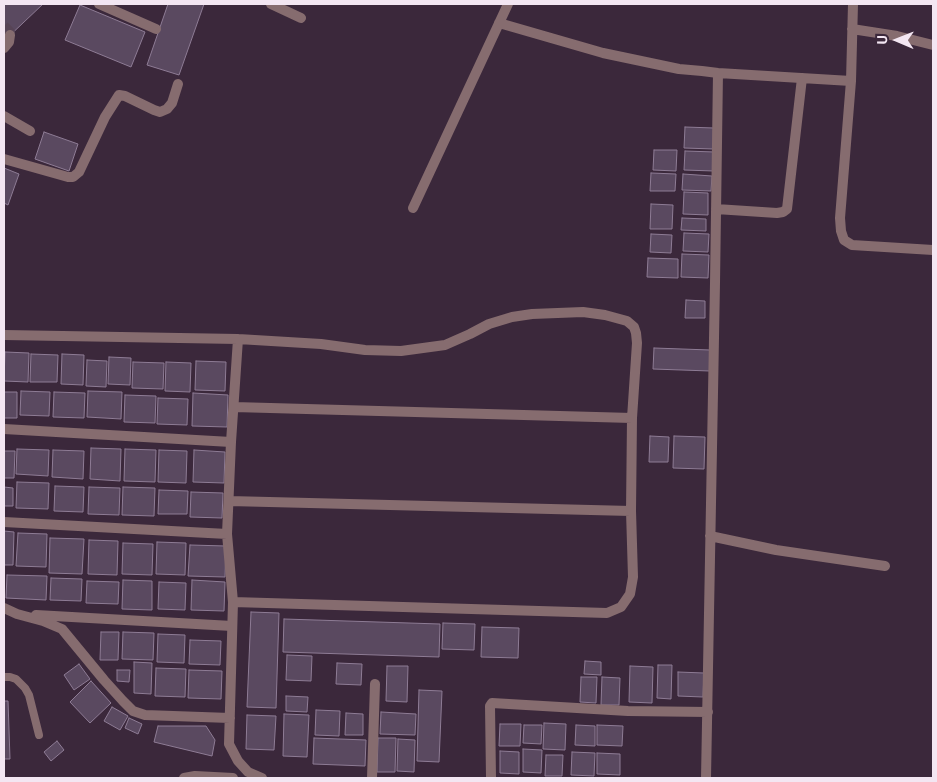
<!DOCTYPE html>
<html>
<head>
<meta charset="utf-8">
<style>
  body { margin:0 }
  #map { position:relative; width:937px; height:782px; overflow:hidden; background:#3b283b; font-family:Roboto,sans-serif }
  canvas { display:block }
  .frame { position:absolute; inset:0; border:5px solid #f3e6f2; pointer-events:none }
  .north { position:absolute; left:872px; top:15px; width:50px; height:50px; -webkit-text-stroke:4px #3b283b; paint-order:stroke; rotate:271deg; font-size:14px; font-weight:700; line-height:20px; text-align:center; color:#f3e6f2 }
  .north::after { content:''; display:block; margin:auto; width:18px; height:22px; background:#f3e6f2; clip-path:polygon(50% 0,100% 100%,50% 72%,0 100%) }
</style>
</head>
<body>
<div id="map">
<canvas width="937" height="782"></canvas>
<div class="frame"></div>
<div class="north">U</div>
</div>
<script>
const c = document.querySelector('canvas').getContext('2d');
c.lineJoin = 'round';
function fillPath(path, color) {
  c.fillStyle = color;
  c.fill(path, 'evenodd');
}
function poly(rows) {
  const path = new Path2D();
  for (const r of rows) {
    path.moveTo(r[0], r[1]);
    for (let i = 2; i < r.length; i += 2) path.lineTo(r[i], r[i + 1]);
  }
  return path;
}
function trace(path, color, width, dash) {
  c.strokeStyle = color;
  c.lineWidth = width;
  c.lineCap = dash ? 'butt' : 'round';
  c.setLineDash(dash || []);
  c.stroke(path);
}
const building = poly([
  [4,4,43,4,4,41,4,4],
  [168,4,204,4,179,75,147,65,168,4],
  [80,5,145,32,131,67,65,40,80,5],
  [685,127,714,128,714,149,684,148,685,127],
  [44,132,78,144,69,171,35,159,44,132],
  [654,150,677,150,676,171,653,170,654,150],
  [685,151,715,152,714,171,684,170,685,151],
  [4,168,19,174,8,205,4,203,4,168],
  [651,173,676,174,675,191,650,191,651,173],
  [683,174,712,176,711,191,682,190,683,174],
  [684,192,708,193,708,215,683,214,684,192],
  [651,204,673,205,672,229,650,229,651,204],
  [682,218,706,219,706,231,681,230,682,218],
  [684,233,709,234,708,252,683,251,684,233],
  [651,234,672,235,671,253,650,252,651,234],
  [682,254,709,255,708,278,681,277,682,254],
  [648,258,678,259,678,278,647,277,648,258],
  [686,300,705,301,705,318,685,318,686,300],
  [654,348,710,350,710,371,653,369,654,348],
  [5,352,29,353,28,382,4,381,5,352],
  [31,354,58,355,57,382,30,382,31,354],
  [62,354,84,355,83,385,61,384,62,354],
  [109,357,131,358,130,385,108,384,109,357],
  [87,360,107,361,106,387,86,386,87,360],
  [196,361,226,362,225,391,195,390,196,361],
  [133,362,164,363,163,389,132,388,133,362],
  [166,362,191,363,190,392,165,391,166,362],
  [21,391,50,392,49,416,20,415,21,391],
  [88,391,122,392,121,419,87,417,88,391],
  [4,392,17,392,17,418,4,418,4,392],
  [54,392,85,393,84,418,53,417,54,392],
  [193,393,228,395,227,427,192,426,193,393],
  [125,395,156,396,155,423,124,422,125,395],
  [158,398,188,399,187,425,157,424,158,398],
  [650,436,669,437,668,462,649,462,650,436],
  [674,436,705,437,704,469,673,468,674,436],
  [91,448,121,449,120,481,90,479,91,448],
  [17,449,49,450,48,476,16,474,17,449],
  [125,449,156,450,155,482,124,481,125,449],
  [53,450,84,451,83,479,52,477,53,450],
  [159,450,187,451,186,483,158,482,159,450],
  [194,450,225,452,224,483,193,482,194,450],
  [4,451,15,451,14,478,4,478,4,451],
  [17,482,49,483,48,509,16,508,17,482],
  [55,486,84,487,83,512,54,511,55,486],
  [4,487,13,488,13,506,4,506,4,487],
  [89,487,120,488,119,515,88,514,89,487],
  [123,487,155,488,154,516,122,515,123,487],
  [159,490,188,491,187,514,158,514,159,490],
  [191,492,223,493,222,518,190,517,191,492],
  [4,531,14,532,13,565,4,565,4,531],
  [18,533,47,534,46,567,16,566,18,533],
  [50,538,84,539,82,574,49,573,50,538],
  [89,540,118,541,117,575,88,574,89,540],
  [157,542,186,543,185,575,156,574,157,542],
  [123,543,153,544,152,575,122,574,123,543],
  [190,545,226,546,225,577,188,576,190,545],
  [7,575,47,576,46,600,6,598,7,575],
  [51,578,82,579,81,601,50,600,51,578],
  [123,580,152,581,152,610,122,609,123,580],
  [192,580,225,582,224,611,191,610,192,580],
  [87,581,119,582,118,604,86,603,87,581],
  [159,582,186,583,185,610,158,609,159,582],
  [251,612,279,613,276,708,247,707,251,612],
  [284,619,440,624,439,657,283,652,284,619],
  [443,623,475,624,474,650,442,649,443,623],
  [482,627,519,628,518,658,481,657,482,627],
  [101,632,119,632,118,660,100,660,101,632],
  [123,632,154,633,153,660,122,659,123,632],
  [158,634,185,635,184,663,157,662,158,634],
  [190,640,221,641,220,665,189,664,190,640],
  [287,655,312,656,311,681,286,680,287,655],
  [585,661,601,662,601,675,584,674,585,661],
  [134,662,152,663,151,694,134,693,134,662],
  [337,663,362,664,361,685,336,684,337,663],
  [79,664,90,679,74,690,64,675,79,664],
  [658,665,672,665,671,699,657,698,658,665],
  [387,666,408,666,407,702,386,701,387,666],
  [630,666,653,667,652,703,629,702,630,666],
  [156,668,186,669,185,697,155,696,156,668],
  [117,670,130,670,129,682,117,681,117,670],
  [189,670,222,671,221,699,188,698,189,670],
  [678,672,704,673,703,697,678,696,678,672],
  [581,677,597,677,596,703,580,702,581,677],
  [602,677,620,678,619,705,601,705,602,677],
  [91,681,111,703,90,723,70,702,91,681],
  [419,690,442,691,439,762,417,761,419,690],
  [286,696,308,697,307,712,286,711,286,696],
  [4,701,8,701,10,759,4,759,4,701],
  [112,707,128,716,120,730,104,721,112,707],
  [316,710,340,711,339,736,315,735,316,710],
  [381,712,416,714,415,735,380,734,381,712],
  [346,713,363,714,363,735,345,735,346,713],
  [284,714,309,715,307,757,283,756,284,714],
  [247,715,276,716,274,750,246,749,247,715],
  [129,718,142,724,138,734,125,728,129,718],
  [544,723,566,724,565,750,543,749,544,723],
  [500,724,521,724,520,746,499,746,500,724],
  [524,725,542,725,541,744,523,743,524,725],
  [576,725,595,726,595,746,575,745,576,725],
  [597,725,623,726,622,746,597,745,597,725],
  [158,726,206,726,215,740,212,756,154,742,158,726],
  [314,738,366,740,365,766,313,764,314,738],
  [378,738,396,738,395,772,377,772,378,738],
  [398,739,415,740,414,772,397,771,398,739],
  [57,741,64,750,51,761,44,752,57,741],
  [523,749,542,750,541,773,523,772,523,749],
  [500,751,519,752,519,774,500,773,500,751],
  [572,752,595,753,594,776,571,775,572,752],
  [597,753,620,754,620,775,597,774,597,753],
  [546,755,563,755,562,776,545,776,546,755]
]);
fillPath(building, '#5a4960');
trace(building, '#8e7c95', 1);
trace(poly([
  [4,26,10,32,10,35]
]), '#574456', 10, [10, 5]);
trace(poly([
  [4,677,10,677,16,679,25,688,29,695,39,735]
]), '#866c6f', 8);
trace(poly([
  [99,4,156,29],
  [271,4,301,18],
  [853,4,851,81,840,218,841,231,844,240,852,245,933,250],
  [499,23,603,53,679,69,702,71,718,73,851,81],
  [852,29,897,36,933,45],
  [4,48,9,42,10,35],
  [4,116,30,131],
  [4,159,68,177,73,177,79,172,105,117,119,95,125,96,154,110,160,112,167,109,172,103,178,84],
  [413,208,508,4],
  [716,209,777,213,783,212,787,209,802,78],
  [4,335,238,339,321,344,365,350,401,351,445,345,470,334,489,324,512,317,532,314,583,312,605,315,627,321,634,327,636,333,637,343,632,418,631,511,633,577,630,594,621,607,607,613,233,602],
  [238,339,231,442,227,534,233,602,229,744,238,761,248,772,262,778],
  [234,407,632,418],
  [4,429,231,442],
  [229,501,631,511],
  [4,522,227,534],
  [710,536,776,550,885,566],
  [4,608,17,614,43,621,62,629,104,680,123,701,133,711,145,715,230,718],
  [36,615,232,626],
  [372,778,375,684],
  [491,778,490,706,492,703,628,711,708,712],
  [706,778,715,283,718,73]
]), '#866c6f', 10);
trace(poly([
  [184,778,195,776,233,778]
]), '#866c6f', 10);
</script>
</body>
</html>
